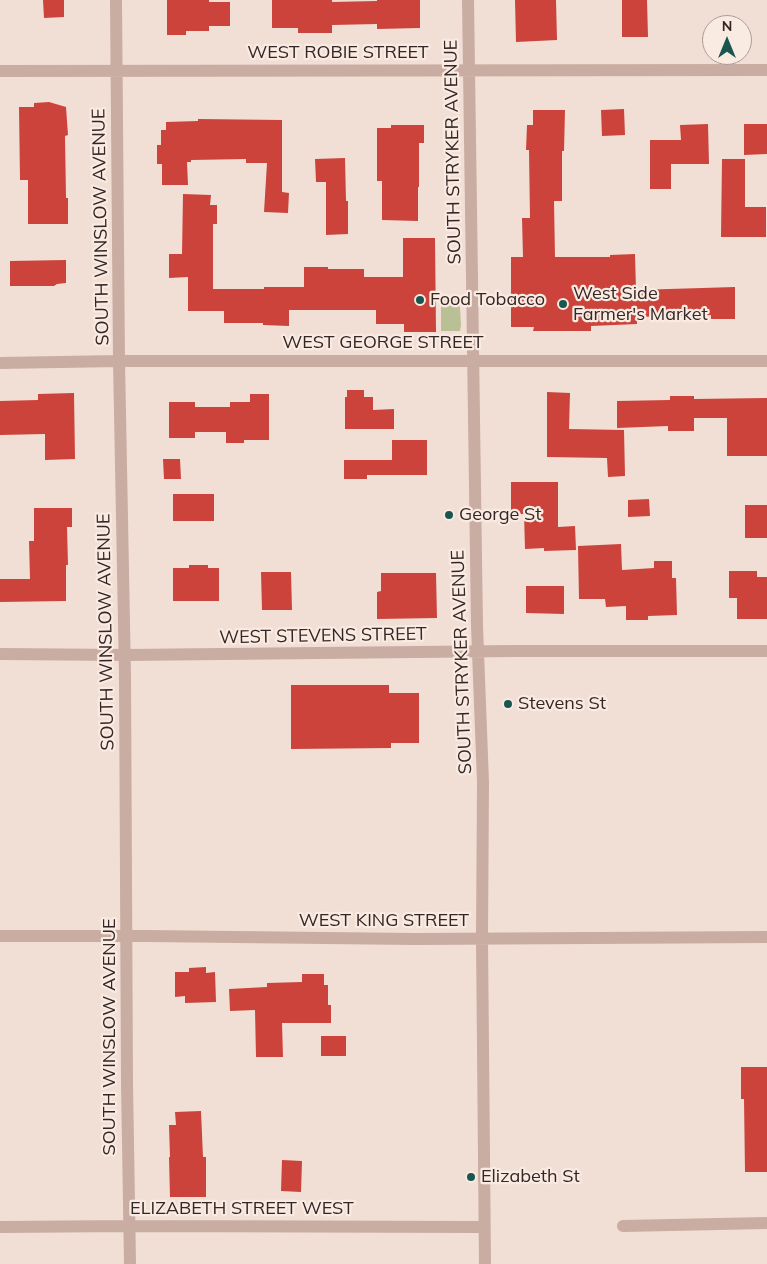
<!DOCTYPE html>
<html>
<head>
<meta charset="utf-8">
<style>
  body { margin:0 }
  #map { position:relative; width:767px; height:1264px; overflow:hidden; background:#f1dfd6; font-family:Mulish,sans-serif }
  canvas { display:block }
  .north { position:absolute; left:702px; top:15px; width:50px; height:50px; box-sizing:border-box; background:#f9eae2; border:1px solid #aa9c96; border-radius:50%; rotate:0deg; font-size:14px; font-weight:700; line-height:20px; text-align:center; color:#332624 }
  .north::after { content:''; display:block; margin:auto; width:18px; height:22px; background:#19564f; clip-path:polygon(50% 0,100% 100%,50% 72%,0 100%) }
</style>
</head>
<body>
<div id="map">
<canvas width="767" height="1264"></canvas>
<div class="north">N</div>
</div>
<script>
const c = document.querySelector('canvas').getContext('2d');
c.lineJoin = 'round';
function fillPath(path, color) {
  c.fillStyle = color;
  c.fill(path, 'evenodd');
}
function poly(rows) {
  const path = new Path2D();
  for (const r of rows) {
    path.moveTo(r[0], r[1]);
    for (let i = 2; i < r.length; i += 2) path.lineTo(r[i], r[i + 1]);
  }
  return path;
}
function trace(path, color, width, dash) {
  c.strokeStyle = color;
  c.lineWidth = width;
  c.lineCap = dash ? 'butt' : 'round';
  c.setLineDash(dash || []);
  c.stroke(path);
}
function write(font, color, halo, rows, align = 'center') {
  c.font = font + ' Mulish,sans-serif';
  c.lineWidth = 4.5;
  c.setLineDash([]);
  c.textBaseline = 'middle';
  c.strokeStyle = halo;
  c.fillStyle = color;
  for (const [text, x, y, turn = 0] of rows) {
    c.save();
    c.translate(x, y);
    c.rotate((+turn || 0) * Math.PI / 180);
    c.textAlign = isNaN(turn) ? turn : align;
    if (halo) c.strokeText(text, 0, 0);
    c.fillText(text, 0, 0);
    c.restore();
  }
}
fillPath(poly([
  [441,297,456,297,460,308,461,325,460,331,441,331]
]), '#bac096');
fillPath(poly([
  [43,0,64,0,64,17,44,18],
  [167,0,209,0,209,2,230,2,230,26,209,26,209,31,186,31,186,35,167,35],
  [272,0,332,0,332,2,377,1,377,0,420,0,420,28,377,29,377,24,332,25,332,33,298,33,298,28,272,28],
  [515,0,556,0,557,40,516,42],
  [622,0,647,0,648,37,622,37],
  [49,102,66,107,68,135,65,136,66,198,68,198,68,224,28,224,28,180,20,180,19,107,34,107,34,103],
  [624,109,625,135,602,136,601,110],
  [533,110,565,110,564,151,562,151,562,201,554,201,555,257,610,257,610,255,635,254,636,290,735,287,735,319,711,319,711,315,637,317,637,324,591,326,591,331,533,331,534,327,511,327,511,257,523,257,522,218,530,218,529,150,526,150,527,125,533,125],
  [198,119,282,120,282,192,289,193,288,213,264,212,267,163,246,163,246,159,191,160,191,162,187,162,188,185,162,185,162,164,157,164,157,145,161,145,161,130,166,130,166,122,198,121],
  [708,124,709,164,671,164,671,189,650,189,650,140,681,140,680,125],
  [744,124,767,124,767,154,744,155],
  [391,125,424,125,424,143,419,143,419,187,418,187,418,221,382,220,382,181,377,181,377,128,391,128],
  [345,158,346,201,348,201,348,234,326,235,326,182,316,182,315,159],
  [722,159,745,159,745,207,766,207,766,237,721,237],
  [183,194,211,195,210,205,217,205,217,224,213,224,213,289,264,289,264,287,304,287,304,267,328,267,328,269,364,269,364,277,403,277,403,238,435,238,436,332,404,332,404,324,376,324,376,310,289,310,289,326,263,325,263,323,224,323,224,311,188,311,188,277,169,278,169,254,182,254],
  [66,260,66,283,57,284,54,286,10,286,10,261],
  [347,390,364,390,364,397,373,397,373,410,394,409,394,429,345,429,345,397,347,397],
  [547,392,570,393,569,429,624,430,625,476,608,477,607,458,547,457],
  [74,393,75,459,45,460,45,434,0,435,0,401,38,400,38,394],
  [250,394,269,394,269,440,244,440,244,443,226,443,226,432,195,432,195,438,169,438,169,402,195,402,195,407,230,407,230,402,250,402],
  [670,396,694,396,694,399,767,398,767,456,727,456,727,418,694,418,694,431,668,431,668,426,617,428,617,401,670,400],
  [392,440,427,440,427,475,367,475,367,479,344,479,344,460,392,460],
  [163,459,180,459,181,479,164,479],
  [511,482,558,482,558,527,575,526,576,550,544,551,544,548,525,549,524,514,511,514],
  [173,494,214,494,214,521,173,521],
  [649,499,650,516,628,517,628,500],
  [745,505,767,505,767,538,745,538],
  [34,508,72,508,72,527,67,527,68,565,66,565,66,601,0,602,0,579,30,579,29,541,34,541],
  [621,544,622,570,654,568,654,561,672,561,672,578,676,578,677,615,648,616,648,620,626,620,626,606,606,607,605,599,579,599,578,546],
  [189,565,208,565,208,568,219,568,219,601,173,601,173,568,189,568],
  [729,571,757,571,757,577,767,577,767,619,737,619,737,598,729,598],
  [261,572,291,572,292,610,262,610],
  [381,573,436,573,437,618,377,619,377,592,381,591],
  [526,586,564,586,564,614,526,613],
  [291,685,389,685,389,693,419,693,419,743,391,743,391,748,291,749],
  [206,967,206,973,215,972,216,1002,185,1003,185,996,175,997,175,972,189,972,189,968],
  [302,974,324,974,324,985,328,985,328,1005,331,1005,331,1023,282,1023,283,1057,256,1057,255,1010,230,1011,229,989,267,987,267,983,302,982],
  [321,1036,346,1036,346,1056,321,1056],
  [741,1067,767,1067,767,1172,745,1172,744,1099,741,1099],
  [201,1111,203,1157,206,1157,206,1197,170,1197,169,1157,170,1157,169,1125,176,1125,175,1112],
  [282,1160,302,1161,301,1192,281,1191]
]), '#cb433a');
trace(poly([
  [116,0,119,361,125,675,127,1083,130,1264],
  [468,0,477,626,483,782,482,939,485,1264],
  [0,71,767,70],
  [0,363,119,361,767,361],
  [0,654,125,655,513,651,767,651],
  [0,936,146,936,415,939,767,937],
  [623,1226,767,1223],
  [0,1227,129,1226,484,1227]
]), '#c9aca2', 12);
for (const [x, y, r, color] of [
  [420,300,5,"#19564f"],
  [563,304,5,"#19564f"],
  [449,515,5,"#19564f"],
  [508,704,5,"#19564f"],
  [471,1177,5,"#19564f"]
]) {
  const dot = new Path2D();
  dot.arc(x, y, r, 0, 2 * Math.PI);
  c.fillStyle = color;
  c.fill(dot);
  trace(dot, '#f9eae2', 2);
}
write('18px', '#332624', '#f9eae2', [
  ["WEST ROBIE STREET",338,53],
  ["SOUTH STRYKER AVENUE",453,152,-91],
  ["SOUTH WINSLOW AVENUE",101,227,-91],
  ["WEST GEORGE STREET",383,343],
  ["SOUTH WINSLOW AVENUE",106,632,-91],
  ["WEST STEVENS STREET",323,636,-1],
  ["SOUTH STRYKER AVENUE",462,662,-92],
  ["WEST KING STREET",384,921],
  ["SOUTH WINSLOW AVENUE",110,1037,-90],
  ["ELIZABETH STREET WEST",242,1209]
]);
write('18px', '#332624', '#f9eae2', [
  ["West Side",573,294],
  ["Farmer's Market",573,315],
  ["Food Tobacco",430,300],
  ["George St",459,515],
  ["Stevens St",518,704],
  ["Elizabeth St",481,1177]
], 'left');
</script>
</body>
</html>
